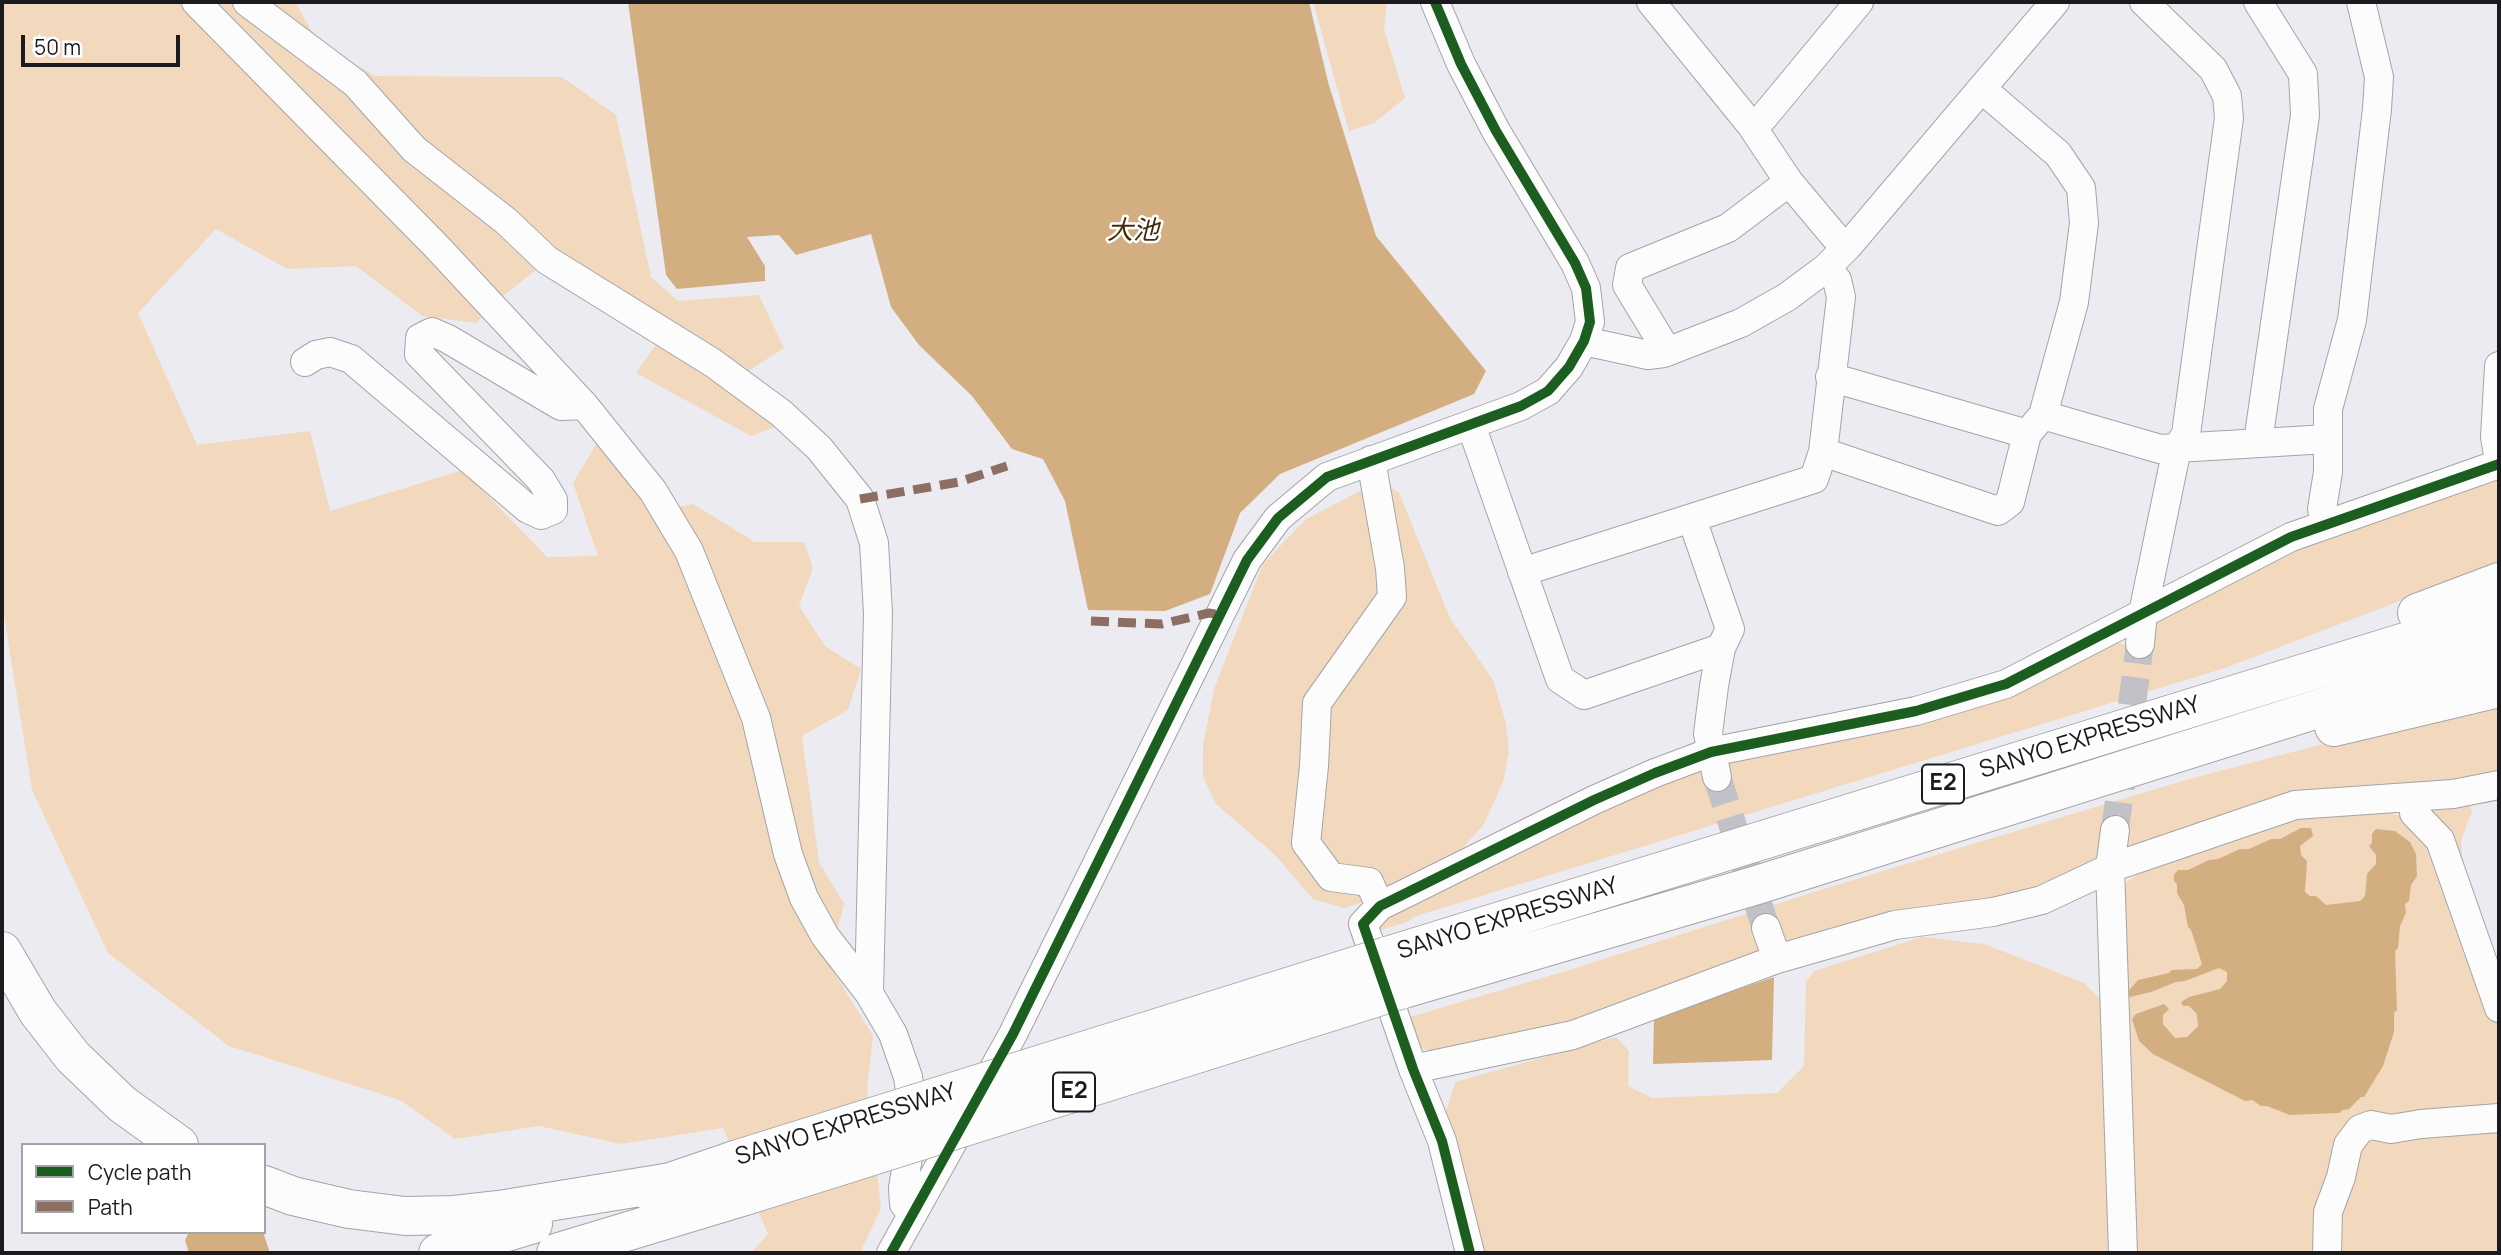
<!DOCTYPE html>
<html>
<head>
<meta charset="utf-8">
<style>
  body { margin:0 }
  #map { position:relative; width:2501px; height:1255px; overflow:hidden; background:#ecebf1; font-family:Manrope,sans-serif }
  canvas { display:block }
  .frame { position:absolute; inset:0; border:4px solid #1b1a1e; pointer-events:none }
  .legend { position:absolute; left:21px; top:1143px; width:245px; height:91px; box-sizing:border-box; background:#fff; border:2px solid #a4a3a5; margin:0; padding:9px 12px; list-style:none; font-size:21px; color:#1b1a1e }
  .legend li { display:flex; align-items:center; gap:14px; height:35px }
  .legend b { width:35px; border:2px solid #a4a3a5 }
  .scale { position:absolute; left:21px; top:35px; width:159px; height:32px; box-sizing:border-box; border:4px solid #1b1a1e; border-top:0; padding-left:9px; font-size:21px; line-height:24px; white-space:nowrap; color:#1b1a1e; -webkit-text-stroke:5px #fff; paint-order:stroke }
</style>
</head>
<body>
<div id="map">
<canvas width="2501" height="1255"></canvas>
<div class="frame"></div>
<ul class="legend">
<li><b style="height:9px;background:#1b5e20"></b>Cycle path</li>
<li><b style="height:9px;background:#8d6e63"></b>Path</li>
</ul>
<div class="scale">50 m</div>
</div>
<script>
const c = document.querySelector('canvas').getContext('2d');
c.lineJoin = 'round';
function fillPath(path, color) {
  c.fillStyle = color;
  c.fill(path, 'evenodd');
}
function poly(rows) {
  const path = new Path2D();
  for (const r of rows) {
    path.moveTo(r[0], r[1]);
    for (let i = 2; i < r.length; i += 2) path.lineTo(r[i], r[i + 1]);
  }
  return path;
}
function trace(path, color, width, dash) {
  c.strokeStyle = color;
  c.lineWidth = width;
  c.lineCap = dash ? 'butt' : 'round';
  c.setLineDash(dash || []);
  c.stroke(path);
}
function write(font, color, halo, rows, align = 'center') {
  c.font = font + ' Manrope,"Noto Sans JP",sans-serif';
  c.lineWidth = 5;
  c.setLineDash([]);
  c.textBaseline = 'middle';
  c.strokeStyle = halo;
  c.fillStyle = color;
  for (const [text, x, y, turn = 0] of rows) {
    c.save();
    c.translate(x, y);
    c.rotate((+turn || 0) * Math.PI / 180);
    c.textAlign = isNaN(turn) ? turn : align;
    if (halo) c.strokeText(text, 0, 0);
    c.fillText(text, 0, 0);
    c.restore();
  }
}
fillPath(poly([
  [2,2,295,2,318,42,375,76,562,77,616,115,651,277,678,301,759,295,784,348,728,384,780,425,751,436,636,373,659,340,541,266,489,307,477,323,422,316,356,266,287,269,216,229,138,313,197,445,310,431,330,511,463,470,547,557,598,556,573,483,597,443,653,512,693,504,755,542,804,542,813,568,799,606,825,646,861,669,848,710,802,736,819,862,844,904,829,964,873,1036,867,1089,881,1208,860,1253,751,1253,768,1234,723,1128,621,1144,539,1126,455,1139,400,1100,229,1046,108,953,32,790,4,615,2,612],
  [1313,2,1387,2,1384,29,1405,98,1374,123,1349,131],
  [2499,472,2499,563,2225,668,1416,916,1405,923,1376,931,1377,919,1683,769,1722,764,2115,641,2125,645,2129,652,2154,630,2157,620,2313,538],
  [1374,484,1387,484,1399,493,1450,618,1493,680,1506,723,1509,752,1503,782,1484,824,1453,859,1401,890,1344,908,1313,899,1275,855,1216,804,1203,777,1203,746,1214,689,1263,564,1306,519],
  [2499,704,2499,773,2134,849,2128,846,2124,840,2104,856,2033,892,1793,943,1762,942,1757,958,1592,1018,1431,1052,1415,1044,1403,1019,1566,971,1830,887,2182,781,2357,735],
  [2467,799,2472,811,2461,841,2464,881,2499,965,2499,1253,1453,1253,1459,1247,1467,1208,1460,1152,1444,1118,1455,1082,1616,1037,1629,1051,1628,1086,1652,1098,1777,1093,1804,1066,1806,982,1814,971,1922,937,1984,944,2084,983,2106,1005,2118,889,2147,867,2306,815,2358,808,2411,817,2429,806]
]), '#f2d9bd');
fillPath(poly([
  [628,2,1309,2,1328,82,1376,236,1486,371,1474,394,1280,474,1240,513,1210,594,1165,611,1088,610,1065,501,1043,459,1012,449,972,396,919,345,891,307,871,234,796,255,779,235,747,237,765,266,765,281,677,289,666,275],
  [2301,828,2311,828,2313,836,2300,846,2301,855,2307,861,2305,892,2310,896,2316,896,2326,905,2360,901,2365,896,2367,874,2376,864,2376,855,2369,846,2372,843,2372,834,2376,829,2395,831,2410,842,2416,854,2417,876,2411,885,2409,901,2405,904,2406,913,2400,926,2398,948,2395,951,2397,1010,2394,1013,2394,1032,2383,1066,2364,1097,2361,1097,2349,1109,2343,1110,2339,1113,2290,1115,2267,1106,2261,1106,2252,1100,2245,1101,2153,1054,2139,1041,2132,1019,2136,1014,2164,1004,2169,1009,2163,1015,2163,1024,2175,1038,2187,1037,2198,1026,2197,1014,2189,1006,2183,1006,2181,1002,2189,997,2220,989,2227,981,2227,972,2219,968,2185,981,2176,982,2151,992,2125,998,2125,995,2138,980,2169,973,2172,970,2197,969,2202,964,2191,930,2188,927,2184,905,2177,893,2177,884,2174,881,2174,875,2178,870,2188,870,2209,860,2218,859,2240,849,2249,849,2271,839,2280,839],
  [1774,977,1772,1060,1653,1064,1654,1018],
  [189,1232,263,1232,270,1253,189,1253,185,1240]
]), '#d3ae80');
trace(poly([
  [1717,777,1766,928],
  [2115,830,2140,644]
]), '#c2c1c7', 28, [28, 14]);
const minor = poly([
  [196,2,437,247,584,405,653,491,689,551,756,718,788,854,804,898,825,936,869,993,893,1034,908,1077,912,1105,912,1133,903,1188,904,1204,912,1214],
  [247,2,355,83,414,149,506,221,547,260,713,363,781,413,819,448,860,499,874,543,878,613,869,993],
  [1651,2,1751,125,1789,182,1836,238,1848,246],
  [2258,2,2303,74,2305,115,2258,442],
  [1751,125,1763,118,1859,2],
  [1584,341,1648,355,1664,353,1741,323,1787,297,1826,268,1848,246,2055,2],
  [1664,353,1661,341,1627,285,1630,268,1728,228,1789,182],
  [305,362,316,355,330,352,351,359,528,509,541,515,553,510,553,500,541,480,419,354,420,338,432,332,448,339,561,406,584,405],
  [2499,366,2495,437,2499,460],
  [1830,377,2027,434,2043,415,2074,302,2084,223,2081,188,2058,154,1982,89],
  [2043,415,2160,449,2327,439],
  [1471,425,1560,679,1584,695,1721,648,1730,629,1692,519],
  [1823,452,1998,511,2010,502,2027,434],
  [1371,460,1390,568,1392,597,1317,703,1314,766,1306,843,1331,877,1369,882,1380,906],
  [2327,524,2322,509,2328,472,2328,409,2352,320,2377,109,2379,77,2361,2],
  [1522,572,1814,479,1823,452,1841,297,1837,280,1826,268],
  [2140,644,2143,613,2170,482,2177,448,2186,434,2229,118,2227,96,2213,69,2144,2],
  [1717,777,1708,734,1714,686,1721,648],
  [2413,797,2414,813,2440,840,2499,1008],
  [2115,830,2110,868,2123,1253],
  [1766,928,1777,959],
  [1413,1069,1573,1035,1777,959,1895,925,1993,912,2042,900,2110,868,2295,805,2453,794,2499,785],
  [891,1253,1013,1034,1247,560,1278,518,1327,477,1521,406,1548,391,1569,367,1584,341,1590,322,1586,288,1575,263,1496,131,1461,64,1435,2],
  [1470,1253,1442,1141,1413,1069,1363,924,1380,906,1594,800,1655,773,1711,752,1916,711,2006,684,2291,537,2499,464],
  [2327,1253,2328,1212,2341,1177,2348,1145,2360,1129,2371,1125,2391,1129,2421,1124,2499,1118]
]);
const highway = poly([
  [2417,613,2499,582],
  [2334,727,2499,688],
  [2,951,38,1012,73,1057,122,1104,179,1145],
  [1387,956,2499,613],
  [1400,990,1757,885,2499,652],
  [264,1185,293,1196,349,1209,405,1216,454,1215,499,1210,671,1182],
  [647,1190,735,1160],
  [438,1253,533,1224],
  [556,1253,748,1195]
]);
trace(minor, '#a4a4a8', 30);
trace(highway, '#a4a4a8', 40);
trace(minor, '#fcfcfd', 28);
trace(highway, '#fcfcfd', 38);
const highwayBridge = poly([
  [735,1160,1387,956],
  [748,1195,1400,990]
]);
trace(highwayBridge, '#a4a4a8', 40, []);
trace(highwayBridge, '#fcfcfd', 38);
trace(poly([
  [860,499,959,482,1007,466],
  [1091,621,1161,624,1209,613,1220,615]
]), '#8d6e63', 9, [18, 9]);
trace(poly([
  [891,1253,1013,1034,1247,560,1278,518,1327,477,1521,406,1548,391,1569,367,1584,341,1590,322,1586,288,1575,263,1496,131,1461,64,1435,2],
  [1470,1253,1442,1141,1413,1069,1363,924,1380,906,1594,800,1655,773,1711,752,1916,711,2006,684,2291,537,2499,464]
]), '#1b5e20', 10);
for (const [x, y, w] of [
  [1943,784,42],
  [1074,1092,42]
]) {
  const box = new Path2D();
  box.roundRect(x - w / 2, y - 19.5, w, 39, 5);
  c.fillStyle = '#fff';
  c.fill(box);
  trace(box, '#1b1a1e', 2);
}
write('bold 23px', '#1b1a1e', null, [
  ["E2",1943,784],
  ["E2",1074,1092]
]);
write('24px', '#1b1a1e', '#fff', [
  ["SANYO EXPRESSWAY",2090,738,-17],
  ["SANYO EXPRESSWAY",1508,919,-17],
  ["SANYO EXPRESSWAY",846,1125,-17]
]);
write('italic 26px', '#422c0d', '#fff', [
  ["大池",1133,232]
]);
</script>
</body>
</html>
